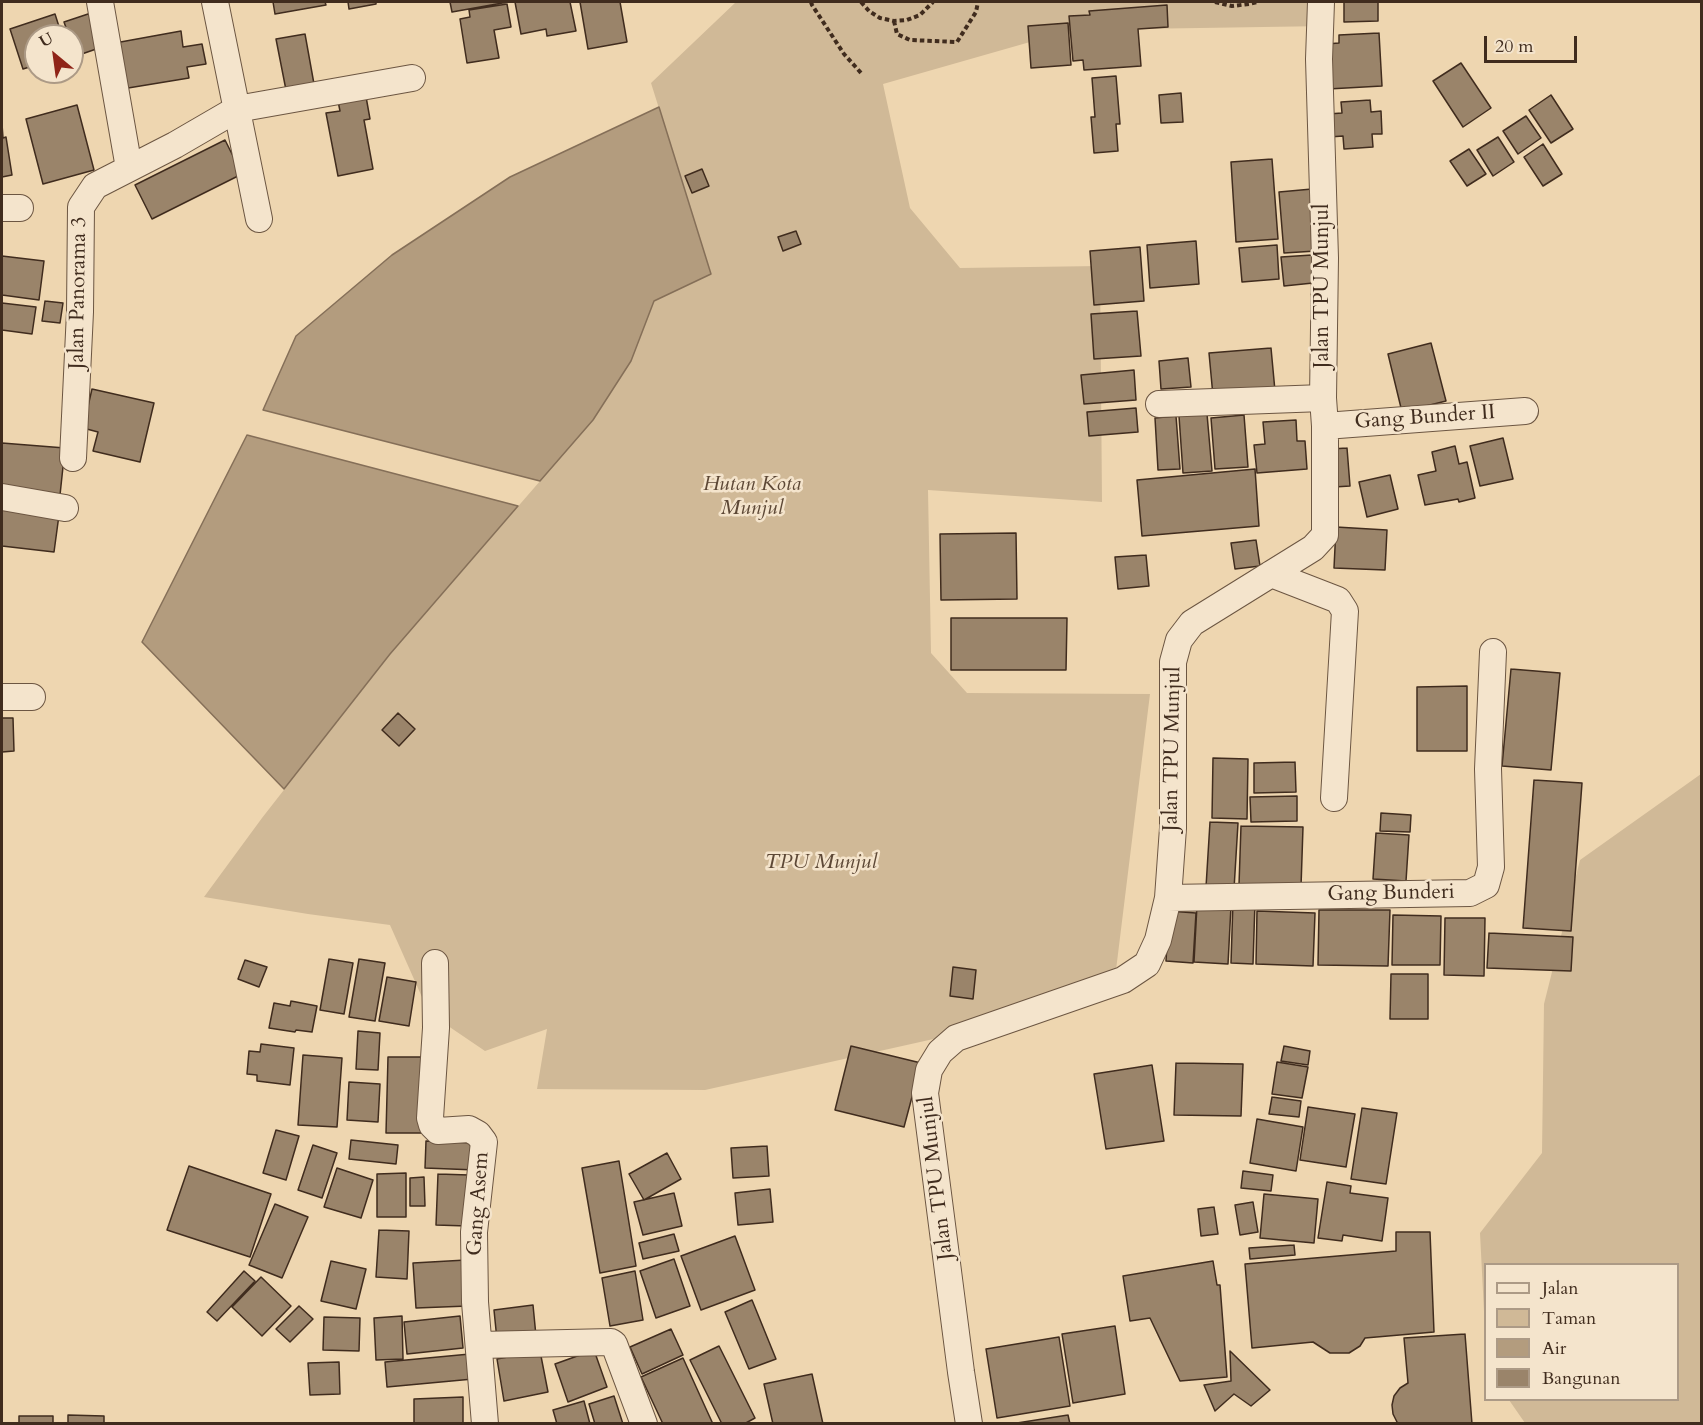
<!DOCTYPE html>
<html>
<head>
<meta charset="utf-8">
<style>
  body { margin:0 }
  #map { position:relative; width:1703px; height:1425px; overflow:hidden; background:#eed6b0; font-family:Cardo,serif }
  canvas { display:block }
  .frame { position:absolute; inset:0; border:3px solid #402c1e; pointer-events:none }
  .legend { position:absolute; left:1484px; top:1263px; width:195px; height:138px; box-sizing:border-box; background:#f4e4cc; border:2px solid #ac9a86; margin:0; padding:8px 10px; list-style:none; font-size:18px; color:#402c1e }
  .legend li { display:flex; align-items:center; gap:12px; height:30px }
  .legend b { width:30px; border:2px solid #ac9a86 }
  .north { position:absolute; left:24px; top:24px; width:60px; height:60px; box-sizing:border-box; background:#f4e4cc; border:2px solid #ac9a86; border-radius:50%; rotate:331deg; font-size:16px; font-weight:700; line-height:24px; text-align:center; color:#402c1e }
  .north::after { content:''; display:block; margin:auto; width:21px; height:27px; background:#8f2418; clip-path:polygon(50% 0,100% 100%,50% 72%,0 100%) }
  .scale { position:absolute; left:1484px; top:36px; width:93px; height:27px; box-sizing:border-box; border:3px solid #402c1e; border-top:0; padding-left:8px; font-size:18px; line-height:21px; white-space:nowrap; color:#402c1e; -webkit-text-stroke:4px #f4e4cc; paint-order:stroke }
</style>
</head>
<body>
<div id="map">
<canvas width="1703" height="1425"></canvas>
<div class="frame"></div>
<ul class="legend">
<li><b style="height:8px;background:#f4e4cc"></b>Jalan</li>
<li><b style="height:16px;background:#d0b997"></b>Taman</li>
<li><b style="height:16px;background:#b39c7e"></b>Air</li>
<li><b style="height:16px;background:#9a846a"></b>Bangunan</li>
</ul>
<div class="north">U</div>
<div class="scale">20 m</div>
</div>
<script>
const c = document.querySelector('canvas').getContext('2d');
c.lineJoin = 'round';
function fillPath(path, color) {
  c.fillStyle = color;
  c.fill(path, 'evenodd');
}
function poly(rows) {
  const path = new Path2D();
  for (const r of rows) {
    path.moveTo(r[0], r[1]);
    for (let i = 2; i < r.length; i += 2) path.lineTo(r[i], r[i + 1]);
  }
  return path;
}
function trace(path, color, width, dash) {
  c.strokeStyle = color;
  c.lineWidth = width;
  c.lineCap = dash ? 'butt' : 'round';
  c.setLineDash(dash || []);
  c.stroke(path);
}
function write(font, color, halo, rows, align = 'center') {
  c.font = font + ' Cardo,serif';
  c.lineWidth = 5;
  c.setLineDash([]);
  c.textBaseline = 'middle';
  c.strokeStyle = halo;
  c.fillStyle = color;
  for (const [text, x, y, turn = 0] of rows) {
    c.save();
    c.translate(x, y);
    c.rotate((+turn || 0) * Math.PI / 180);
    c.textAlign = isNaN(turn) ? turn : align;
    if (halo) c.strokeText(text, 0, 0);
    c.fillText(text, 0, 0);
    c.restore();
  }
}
fillPath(poly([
  [736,2,1322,2,1327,26,1072,30,883,84,910,208,960,268,1100,266,1102,502,928,490,931,653,967,693,1150,694,1116,970,947,1036,705,1090,537,1089,547,1029,485,1051,429,1013,390,925,308,914,204,897,262,818,390,654,593,420,631,361,654,301,711,274,651,83],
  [1701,774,1701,1423,1525,1423,1509,1400,1678,1400,1678,1264,1486,1264,1485,1331,1480,1233,1542,1153,1544,1004,1580,860]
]), '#d0b997');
const water = poly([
  [659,107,711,274,654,301,631,361,593,420,540,481,263,410,296,336,392,255,510,177,659,107],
  [247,435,518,506,390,654,284,789,142,642,247,435]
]);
fillPath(water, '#b39c7e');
trace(water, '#856f58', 1.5);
const building = poly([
  [273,2,325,2,326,5,275,14,273,2],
  [348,2,376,2,376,4,349,9,348,2],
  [450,2,508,2,452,12,450,2],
  [515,2,570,2,576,31,547,36,546,29,521,34,515,2],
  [580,2,620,2,627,42,588,49,580,2],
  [1344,2,1378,2,1378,21,1344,22,1344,2],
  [507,4,511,27,494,30,499,58,467,63,460,19,470,17,469,10,507,4],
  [1167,5,1168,27,1138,29,1141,66,1084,70,1083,60,1073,61,1069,16,1090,15,1089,11,1167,5],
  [91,13,102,47,76,56,72,45,72,36,69,36,64,22,91,13],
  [55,14,62,36,36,36,36,65,23,69,10,29,55,14],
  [1068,23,1071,65,1031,68,1028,26,1068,23],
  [181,31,183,47,202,44,206,64,187,67,189,78,122,89,115,43,181,31],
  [1379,33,1382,86,1328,89,1326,44,1339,43,1339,35,1379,33],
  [305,34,314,84,286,90,276,39,305,34],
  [1461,63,1491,108,1463,127,1433,81,1461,63],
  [1116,76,1120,124,1116,124,1118,151,1094,153,1091,117,1095,117,1092,78,1116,76],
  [365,91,370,119,364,120,373,169,338,176,326,113,340,111,337,96,365,91],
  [1181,93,1183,122,1161,123,1159,95,1181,93],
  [1551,95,1573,129,1551,143,1529,110,1551,95],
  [1370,100,1371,112,1381,111,1382,134,1372,134,1373,147,1344,149,1343,136,1329,137,1328,114,1342,113,1341,102,1370,100],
  [77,105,94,170,43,184,26,119,77,105],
  [1526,116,1541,138,1518,154,1503,131,1526,116],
  [2,124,3,138,6,137,12,175,2,177,2,124],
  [1498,137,1514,162,1493,176,1477,150,1498,137],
  [225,140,242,174,152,219,135,185,225,140],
  [1543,144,1562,174,1543,186,1524,157,1543,144],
  [1469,149,1486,174,1467,186,1450,161,1469,149],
  [1272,159,1278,239,1236,242,1231,162,1272,159],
  [702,169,709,186,692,193,685,176,702,169],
  [1312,189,1316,251,1284,253,1279,192,1312,189],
  [796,231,801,244,783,251,778,237,796,231],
  [1196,241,1199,284,1150,288,1147,245,1196,241],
  [1277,245,1279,279,1242,282,1239,248,1277,245],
  [1140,247,1144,301,1094,305,1090,251,1140,247],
  [1312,255,1313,283,1284,286,1281,257,1312,255],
  [2,256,44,261,39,300,2,295,2,256],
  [45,301,63,303,60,323,42,321,45,301],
  [2,303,36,307,32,334,2,330,2,303],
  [1137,311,1141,356,1094,359,1091,314,1137,311],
  [1431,343,1446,401,1402,412,1388,354,1431,343],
  [1271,348,1275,391,1213,396,1209,353,1271,348],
  [1188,358,1191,387,1161,389,1159,361,1188,358],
  [1134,370,1136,400,1084,404,1081,375,1134,370],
  [92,389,154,403,140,462,93,451,98,432,83,428,92,389],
  [1136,408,1138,432,1089,436,1087,412,1136,408],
  [1207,414,1212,471,1183,473,1179,416,1207,414],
  [1244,415,1248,467,1215,469,1211,418,1244,415],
  [1176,416,1180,469,1158,470,1155,418,1176,416],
  [1296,420,1297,441,1305,441,1307,469,1257,473,1254,445,1265,444,1263,422,1296,420],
  [1503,438,1513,479,1480,486,1470,446,1503,438],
  [2,443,65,448,60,495,2,490,2,443],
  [1455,446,1459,464,1467,462,1475,498,1459,502,1458,499,1425,505,1418,475,1436,471,1432,452,1455,446],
  [1347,448,1350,486,1334,487,1331,449,1347,448],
  [1255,469,1259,526,1142,536,1137,480,1255,469],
  [1390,475,1398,509,1367,517,1359,482,1390,475],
  [2,508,59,515,54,552,2,546,2,508],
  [1336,527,1387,530,1385,570,1334,568,1336,527],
  [1016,533,1017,599,941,600,940,534,1016,533],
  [1256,540,1260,566,1235,569,1231,543,1256,540],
  [1146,555,1149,586,1118,589,1115,557,1146,555],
  [951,618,1067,618,1066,670,951,670,951,618],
  [1511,669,1560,673,1551,770,1502,766,1511,669],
  [1467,686,1467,751,1417,751,1417,687,1467,686],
  [398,713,415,729,399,746,382,730,398,713],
  [2,718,13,718,14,751,2,752,2,718],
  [1213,758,1248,759,1247,819,1212,818,1213,758],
  [1295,762,1296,792,1254,793,1254,763,1295,762],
  [1534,780,1582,783,1571,931,1523,928,1534,780],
  [1297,796,1297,821,1251,822,1250,797,1297,796],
  [1381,813,1411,815,1410,832,1380,831,1381,813],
  [1210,822,1238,823,1234,889,1206,887,1210,822],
  [1241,826,1303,827,1301,887,1239,885,1241,826],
  [1376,833,1409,835,1406,881,1373,879,1376,833],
  [1233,901,1255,902,1253,964,1231,963,1233,901],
  [1197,905,1231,906,1228,964,1194,962,1197,905],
  [1319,910,1390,910,1388,966,1318,965,1319,910],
  [1169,911,1196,913,1193,963,1166,961,1169,911],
  [1257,911,1315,913,1313,966,1256,964,1257,911],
  [1393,915,1441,916,1440,965,1392,965,1393,915],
  [1445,918,1485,918,1484,976,1444,975,1445,918],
  [1489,933,1573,937,1571,971,1487,968,1489,933],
  [329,959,353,963,344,1014,320,1010,329,959],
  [359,959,385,963,375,1021,349,1017,359,959],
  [245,960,267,967,259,987,238,979,245,960],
  [953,967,976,970,973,999,950,996,953,967],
  [1391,974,1428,974,1428,1019,1390,1019,1391,974],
  [387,977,416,982,409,1026,379,1021,387,977],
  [291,1001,317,1006,312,1032,296,1030,295,1032,269,1028,274,1003,290,1006,291,1001],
  [358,1031,380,1033,378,1070,356,1069,358,1031],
  [261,1044,294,1048,290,1085,257,1081,257,1075,247,1074,249,1051,260,1052,261,1044],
  [851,1046,921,1063,904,1127,835,1110,851,1046],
  [1284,1046,1310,1051,1308,1065,1281,1061,1284,1046],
  [303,1055,342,1058,337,1127,298,1125,303,1055],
  [388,1057,423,1057,421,1133,386,1133,388,1057],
  [1277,1062,1308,1067,1302,1098,1272,1094,1277,1062],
  [1176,1063,1243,1064,1241,1116,1174,1115,1176,1063],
  [1152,1065,1164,1141,1106,1149,1094,1074,1152,1065],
  [349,1082,380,1084,378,1122,347,1120,349,1082],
  [1272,1097,1301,1101,1299,1117,1269,1114,1272,1097],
  [1308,1107,1355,1114,1346,1167,1300,1160,1308,1107],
  [1362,1108,1397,1113,1386,1184,1351,1179,1362,1108],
  [1257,1119,1303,1127,1296,1171,1250,1163,1257,1119],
  [276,1130,299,1136,286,1180,263,1173,276,1130],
  [351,1140,398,1145,396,1164,349,1159,351,1140],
  [426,1141,477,1143,476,1170,425,1168,426,1141],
  [313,1145,337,1153,322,1198,298,1190,313,1145],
  [767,1146,769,1176,733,1178,731,1148,767,1146],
  [667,1153,681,1179,644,1200,629,1174,667,1153],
  [619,1161,636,1266,600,1273,582,1168,619,1161],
  [189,1166,271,1194,250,1257,167,1230,189,1166],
  [337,1168,373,1180,361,1218,324,1207,337,1168],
  [1243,1171,1273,1175,1271,1191,1241,1188,1243,1171],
  [406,1173,406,1217,377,1217,377,1174,406,1173],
  [438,1174,469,1175,467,1226,436,1225,438,1174],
  [424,1177,425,1206,410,1206,410,1178,424,1177],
  [1327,1182,1351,1186,1350,1193,1388,1198,1382,1241,1343,1235,1342,1241,1318,1238,1327,1182],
  [770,1189,773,1222,738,1225,735,1193,770,1189],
  [674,1193,682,1226,643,1235,634,1202,674,1193],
  [1264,1194,1318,1199,1314,1243,1260,1238,1264,1194],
  [1253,1202,1258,1232,1240,1235,1235,1205,1253,1202],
  [275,1204,308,1217,282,1278,249,1265,275,1204],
  [1214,1207,1218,1234,1201,1236,1198,1209,1214,1207],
  [379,1230,409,1231,407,1279,376,1277,379,1230],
  [1396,1232,1430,1232,1434,1332,1365,1338,1360,1346,1349,1353,1330,1353,1313,1342,1252,1348,1245,1264,1396,1251,1396,1232],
  [674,1234,679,1251,643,1259,639,1243,674,1234],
  [735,1236,755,1290,701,1310,681,1256,735,1236],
  [1294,1245,1295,1255,1250,1259,1249,1248,1294,1245],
  [674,1259,690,1306,656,1318,640,1271,674,1259],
  [466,1260,468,1306,416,1308,413,1263,466,1260],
  [331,1261,366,1269,356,1309,321,1301,331,1261],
  [1213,1261,1217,1285,1220,1285,1227,1377,1180,1381,1150,1318,1130,1321,1123,1276,1213,1261],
  [244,1271,255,1281,217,1321,207,1312,244,1271],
  [635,1271,643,1320,610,1326,602,1278,635,1271],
  [261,1277,291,1306,262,1336,232,1307,261,1277],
  [752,1300,776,1359,749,1369,725,1312,752,1300],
  [533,1305,536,1336,497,1340,494,1310,533,1305],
  [299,1306,313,1319,290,1342,276,1329,299,1306],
  [402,1316,403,1359,376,1360,374,1318,402,1316],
  [460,1316,463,1348,407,1354,404,1322,460,1316],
  [324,1317,360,1318,359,1351,323,1350,324,1317],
  [1115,1326,1125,1394,1073,1403,1062,1334,1115,1326],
  [671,1329,683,1355,642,1374,630,1347,671,1329],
  [1465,1334,1472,1424,1398,1424,1393,1414,1392,1405,1394,1396,1400,1388,1408,1383,1404,1338,1465,1334],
  [1059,1337,1070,1406,997,1418,986,1349,1059,1337],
  [719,1346,755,1418,744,1424,722,1424,690,1360,719,1346],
  [594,1350,607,1387,568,1402,555,1364,594,1350],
  [540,1351,548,1392,504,1401,497,1359,540,1351],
  [1230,1351,1270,1390,1251,1406,1234,1394,1215,1411,1204,1385,1231,1381,1230,1351],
  [470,1354,473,1379,387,1387,385,1362,470,1354],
  [683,1358,707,1411,713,1424,663,1424,641,1377,683,1358],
  [339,1362,340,1394,310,1395,308,1363,339,1362],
  [812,1374,823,1424,773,1424,764,1384,812,1374],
  [614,1396,623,1424,595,1424,589,1404,614,1396],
  [463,1397,463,1424,414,1424,414,1399,463,1397],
  [584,1401,590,1424,557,1424,553,1410,584,1401],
  [68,1415,104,1416,104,1424,68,1424,68,1415],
  [1068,1415,1070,1424,1017,1424,1017,1423,1068,1415],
  [19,1416,53,1416,53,1424,19,1424,19,1416]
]);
fillPath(building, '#9a846a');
trace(building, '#402c1e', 1.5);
const street = poly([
  [100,2,129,168],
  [215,2,259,219],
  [2,208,20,208],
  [1159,404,1323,398],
  [1325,426,1525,411],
  [73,458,80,312,81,207,95,186,175,145,237,109,412,78],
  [2,497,65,508],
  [1271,574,1338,600,1345,611,1334,798],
  [2,697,32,697],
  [1168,898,1470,893,1486,885,1491,867,1488,769,1493,652],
  [435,963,436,1028,430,1118,432,1125,438,1131,469,1129,478,1134,484,1142,474,1232,475,1302,485,1424],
  [480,1345,611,1342,614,1344,644,1424],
  [969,1424,961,1372,925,1093,929,1070,940,1052,956,1038,1123,980,1147,964,1158,940,1168,898,1173,828,1173,662,1179,640,1192,623,1313,548,1325,535,1325,426,1323,398,1325,258,1319,59,1321,2]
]);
trace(street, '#6c5642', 28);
trace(poly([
  [811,2,812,5,844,54,862,74],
  [861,2,869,11,880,18,894,21,907,20,920,15,933,2],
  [1215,2,1232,6,1249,4,1257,2],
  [894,21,897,34,910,40,957,42,976,12,978,2]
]), '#402c1e', 4, [4.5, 3]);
trace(street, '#f4e4cc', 26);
write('21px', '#402c1e', '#f4e4cc', [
  ["Jalan TPU Munjul",1323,286,-90],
  ["Jalan Panorama 3",79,293,-89],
  ["Gang Bunder II",1425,418,-4],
  ["Jalan TPU Munjul",1173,749,-89],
  ["Gang Bunderi",1391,894,-1],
  ["Jalan TPU Munjul",937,1178,-97],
  ["Gang Asem",479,1204,-86]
]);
write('italic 21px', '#5d4836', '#f4e4cc', [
  ["Hutan Kota",752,485],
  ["Munjul",752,509],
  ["TPU Munjul",821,863]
]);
</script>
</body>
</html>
